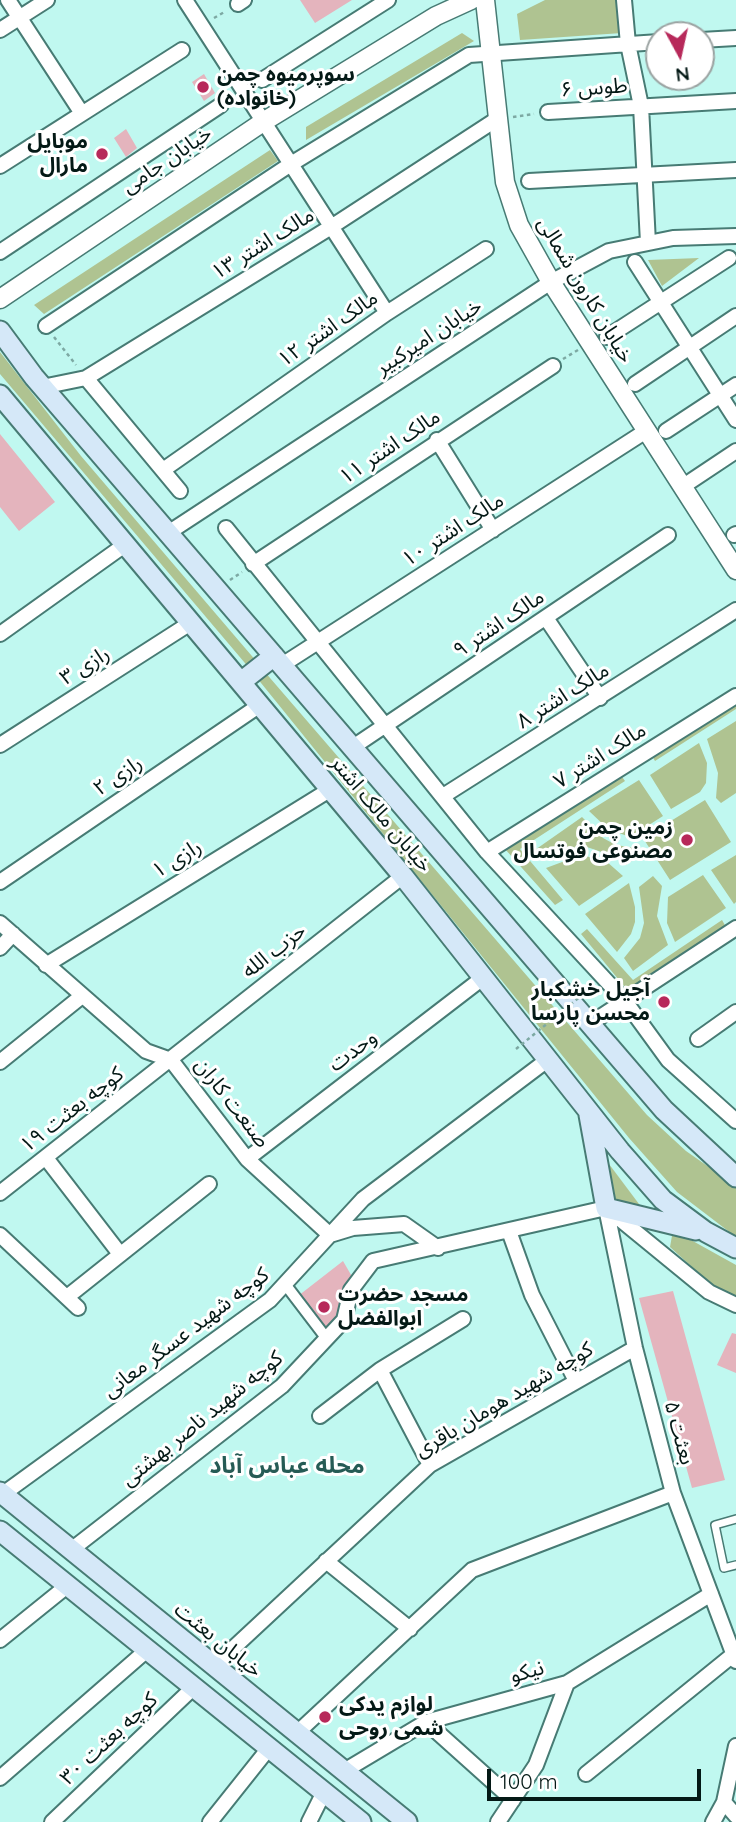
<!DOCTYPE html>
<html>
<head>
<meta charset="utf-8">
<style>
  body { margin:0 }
  #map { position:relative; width:736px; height:1822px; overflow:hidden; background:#c0f8f0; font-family:Quicksand,sans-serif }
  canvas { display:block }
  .north { position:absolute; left:645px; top:21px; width:70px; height:70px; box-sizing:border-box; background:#fff; border:2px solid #9ba3a2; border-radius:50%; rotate:172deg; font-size:19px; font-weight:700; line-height:28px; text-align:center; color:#041916 }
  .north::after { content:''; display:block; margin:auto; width:24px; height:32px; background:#b7295a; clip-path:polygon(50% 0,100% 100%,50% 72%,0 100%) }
  .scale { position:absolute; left:487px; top:1769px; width:214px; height:32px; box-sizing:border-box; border:4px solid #041916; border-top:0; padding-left:9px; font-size:21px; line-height:24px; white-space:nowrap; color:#041916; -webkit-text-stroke:5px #fff; paint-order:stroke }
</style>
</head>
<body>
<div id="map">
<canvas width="736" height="1822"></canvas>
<div class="north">N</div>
<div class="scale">100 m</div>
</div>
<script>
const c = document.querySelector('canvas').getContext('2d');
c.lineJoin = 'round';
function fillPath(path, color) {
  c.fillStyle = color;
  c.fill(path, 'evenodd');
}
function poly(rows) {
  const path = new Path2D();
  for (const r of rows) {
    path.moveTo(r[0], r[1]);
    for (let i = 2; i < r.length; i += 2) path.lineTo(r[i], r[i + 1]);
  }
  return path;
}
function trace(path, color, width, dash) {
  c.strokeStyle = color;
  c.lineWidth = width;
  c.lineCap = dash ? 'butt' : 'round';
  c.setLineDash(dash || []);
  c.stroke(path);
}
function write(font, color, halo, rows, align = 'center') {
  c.font = font + ' Quicksand,"Noto Sans Arabic",sans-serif';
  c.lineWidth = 6;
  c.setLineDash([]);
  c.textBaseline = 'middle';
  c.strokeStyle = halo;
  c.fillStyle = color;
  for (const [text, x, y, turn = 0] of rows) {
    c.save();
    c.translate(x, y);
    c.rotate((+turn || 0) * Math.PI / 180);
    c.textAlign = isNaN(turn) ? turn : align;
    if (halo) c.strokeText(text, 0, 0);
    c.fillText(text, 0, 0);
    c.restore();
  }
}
fillPath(poly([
  [545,0,620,0,622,33,520,40,517,14],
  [462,33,474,41,306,140,306,127],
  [270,150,278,161,44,314,34,305],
  [699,258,662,286,648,260],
  [0,352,81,456,257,662,250,669,0,374],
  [264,671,647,1115,686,1151,736,1186,736,1237,677,1192,629,1138,257,678],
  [736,699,736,709,655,761,651,754],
  [736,721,736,793,721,803,716,798,718,773,707,739],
  [699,743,707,763,706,783,700,792,671,809,650,775],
  [620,774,625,781,520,849,563,900,555,905,505,849],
  [639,780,663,816,630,837,608,829,589,811],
  [705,800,731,842,670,880,643,838],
  [582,817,603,838,616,845,635,848,640,855,626,865,616,857,584,846,566,849,538,860,532,852],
  [581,855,606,861,623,876,579,906,546,868],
  [736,855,736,902,734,904,711,870],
  [703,875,726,908,675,942,667,923,668,897],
  [653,876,662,886,657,916,668,945,633,971,624,958,640,938,644,923,639,887],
  [629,883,635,907,635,922,631,934,617,952,585,914],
  [722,920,726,927,628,991,581,934,587,929,633,980],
  [609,1164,642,1208,616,1202],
  [673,1230,736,1265,736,1299,715,1288,670,1247]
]), '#afc391');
fillPath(poly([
  [300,0,352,0,315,23],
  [204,74,215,93,204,101,192,82],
  [126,129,137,148,126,157,114,138],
  [0,434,55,502,19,531,0,507],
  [343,1261,354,1280,340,1317,327,1333,298,1296],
  [673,1291,725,1480,692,1488,639,1298],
  [732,1333,736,1334,736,1373,717,1365]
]), '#e4b4bd');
const service = poly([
  [736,1519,715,1525,724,1568,736,1565]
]);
const pedestrian = poly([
  [285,1284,327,1339]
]);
const minor = poly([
  [8,0,81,112],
  [185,0,387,313],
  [624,0,628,44,641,106,648,243],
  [238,4,244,0],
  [0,30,47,0],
  [701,40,736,38],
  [262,80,388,0],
  [548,112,736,101],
  [0,166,182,50],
  [529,181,736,170],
  [0,252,221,105],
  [635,262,736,420],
  [46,326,291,164,469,55,659,42],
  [607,337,729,258],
  [86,378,180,491],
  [635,384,736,316],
  [42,387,86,378,331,227,497,119],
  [666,431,736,385],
  [437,440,493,530],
  [163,470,387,313,486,249],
  [682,487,736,451],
  [226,528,487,852,625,1001,668,1060,736,1121],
  [168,533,551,282,609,251,673,238,736,236],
  [734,535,736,534],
  [253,564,553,366],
  [546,618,600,698],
  [0,634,126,544],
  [282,665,646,431],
  [0,745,192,622],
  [353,747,668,535],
  [443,796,736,610],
  [487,852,736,696],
  [0,882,260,705],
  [0,923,146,1051,171,1060,247,1159,330,1235,353,1228,404,1224,438,1248],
  [0,948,13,934],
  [46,965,331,789],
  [591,1023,736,928],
  [698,1039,736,1012],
  [0,1062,82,996],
  [46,1158,120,1254],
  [247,1159,484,977],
  [0,1193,403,876],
  [606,1208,635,1348,673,1493,736,1661],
  [610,1211,709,1292,736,1305],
  [509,1231,532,1295,576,1381],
  [0,1235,78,1308],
  [67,1297,209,1184],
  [380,1370,430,1465],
  [320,1416,380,1370,463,1319],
  [3,1494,270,1300,363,1199,546,1061],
  [71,1550,282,1386,344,1320,351,1290,373,1261,606,1208],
  [326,1561,410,1629],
  [0,1640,67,1586],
  [214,1666,430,1465,635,1348],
  [426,1722,513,1800],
  [297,1733,472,1570,673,1493],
  [344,1771,426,1722,567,1683,711,1594],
  [586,1774,734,1654],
  [0,1778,147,1650],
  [724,1802,736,1816],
  [52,1822,194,1687],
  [210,1822,269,1748],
  [309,1822,324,1792],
  [498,1822,536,1765,567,1683],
  [713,1822,724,1802,736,1746]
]);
const tertiary = poly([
  [485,0,505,182,519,225,551,282,736,570],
  [0,299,263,122,436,16,471,0]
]);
const secondary = poly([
  [0,331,34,377,664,1110,736,1177],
  [0,395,403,876,620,1151,663,1200,706,1232,736,1248],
  [241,682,274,656],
  [589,1115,606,1208,696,1230],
  [0,1492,407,1822],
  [0,1531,361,1822]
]);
trace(service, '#477b74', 10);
trace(pedestrian, '#477b74', 14);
trace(minor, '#477b74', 18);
trace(tertiary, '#477b74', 21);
trace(secondary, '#477b74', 23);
trace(poly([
  [214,18,226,11],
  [513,117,534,114],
  [54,337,76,365],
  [563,359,578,350],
  [230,580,242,572]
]), '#7da9a3', 2.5, [3.5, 3.5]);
trace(service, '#fff', 7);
trace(pedestrian, '#fff', 10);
trace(minor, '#fff', 14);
trace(tertiary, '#fff', 18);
trace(secondary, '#d5e8f8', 19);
trace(poly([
  [516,1049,592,987]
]), '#7da9a3', 2.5, [3.5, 3.5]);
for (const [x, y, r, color] of [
  [203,87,7,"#b7295a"],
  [102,154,7,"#b7295a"],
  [687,840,7,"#b7295a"],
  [664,1002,7,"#b7295a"],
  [324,1307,7,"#b7295a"],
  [325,1717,7,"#b7295a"]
]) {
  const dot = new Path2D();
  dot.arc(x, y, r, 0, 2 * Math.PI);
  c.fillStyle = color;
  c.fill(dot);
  trace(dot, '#fff', 2.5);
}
write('bold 21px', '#041916', '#fff', [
  ["سوپرمیوه چمن",217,75],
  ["(خانواده)",217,99],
  ["موبایل",88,142,"right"],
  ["مارال",88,166,"right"],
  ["زمین چمن",673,828,"right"],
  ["مصنوعی فوتسال",673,852,"right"],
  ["آجیل خشکبار",650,990,"right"],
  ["محسن پارسا",650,1014,"right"],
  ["مسجد حضرت",338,1295],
  ["ابوالفضل",338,1319],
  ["لوازم یدکی",339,1705],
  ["شمی روحی",339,1729]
], 'left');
write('21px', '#041916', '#fff', [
  ["طوس ۶",594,88,-4],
  ["خیابان جامی",167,160,-34],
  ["مالک اشتر ۱۳",263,244,-32],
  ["خیابان کارون شمالی",585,290,59],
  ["مالک اشتر ۱۲",328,329,-35],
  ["خیابان امیرکبیر",429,337,-33],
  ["مالک اشتر ۱۱",390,447,-34],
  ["مالک اشتر ۱۰",453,530,-33],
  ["مالک اشتر ۹",499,624,-34],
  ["رازی ۳",85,666,-32],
  ["مالک اشتر ۸",563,696,-32],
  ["مالک اشتر ۷",600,756,-32],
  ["رازی ۲",118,776,-34],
  ["خیابان مالک اشتر",381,814,50],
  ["رازی ۱",177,859,-32],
  ["حزب الله",274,951,-38],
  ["وحدت",353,1051,-37],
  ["صنعت کاران",232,1103,52],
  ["کوچه بعثت ۱۹",72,1110,-38],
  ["کوچه شهید عسگر معانی",186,1333,-37],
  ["کوچه شهید هومان باقری",504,1400,-31],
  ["کوچه شهید ناصر بهشتی",202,1419,-39],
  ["بعثت ۵",679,1433,75],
  ["خیابان بعثت",218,1640,39],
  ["نیکو",527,1672,-16],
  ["کوچه بعثت ۳۰",109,1739,-43]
]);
write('bold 23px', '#265b55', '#fff', [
  ["محله عباس آباد",287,1466]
]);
</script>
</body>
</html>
